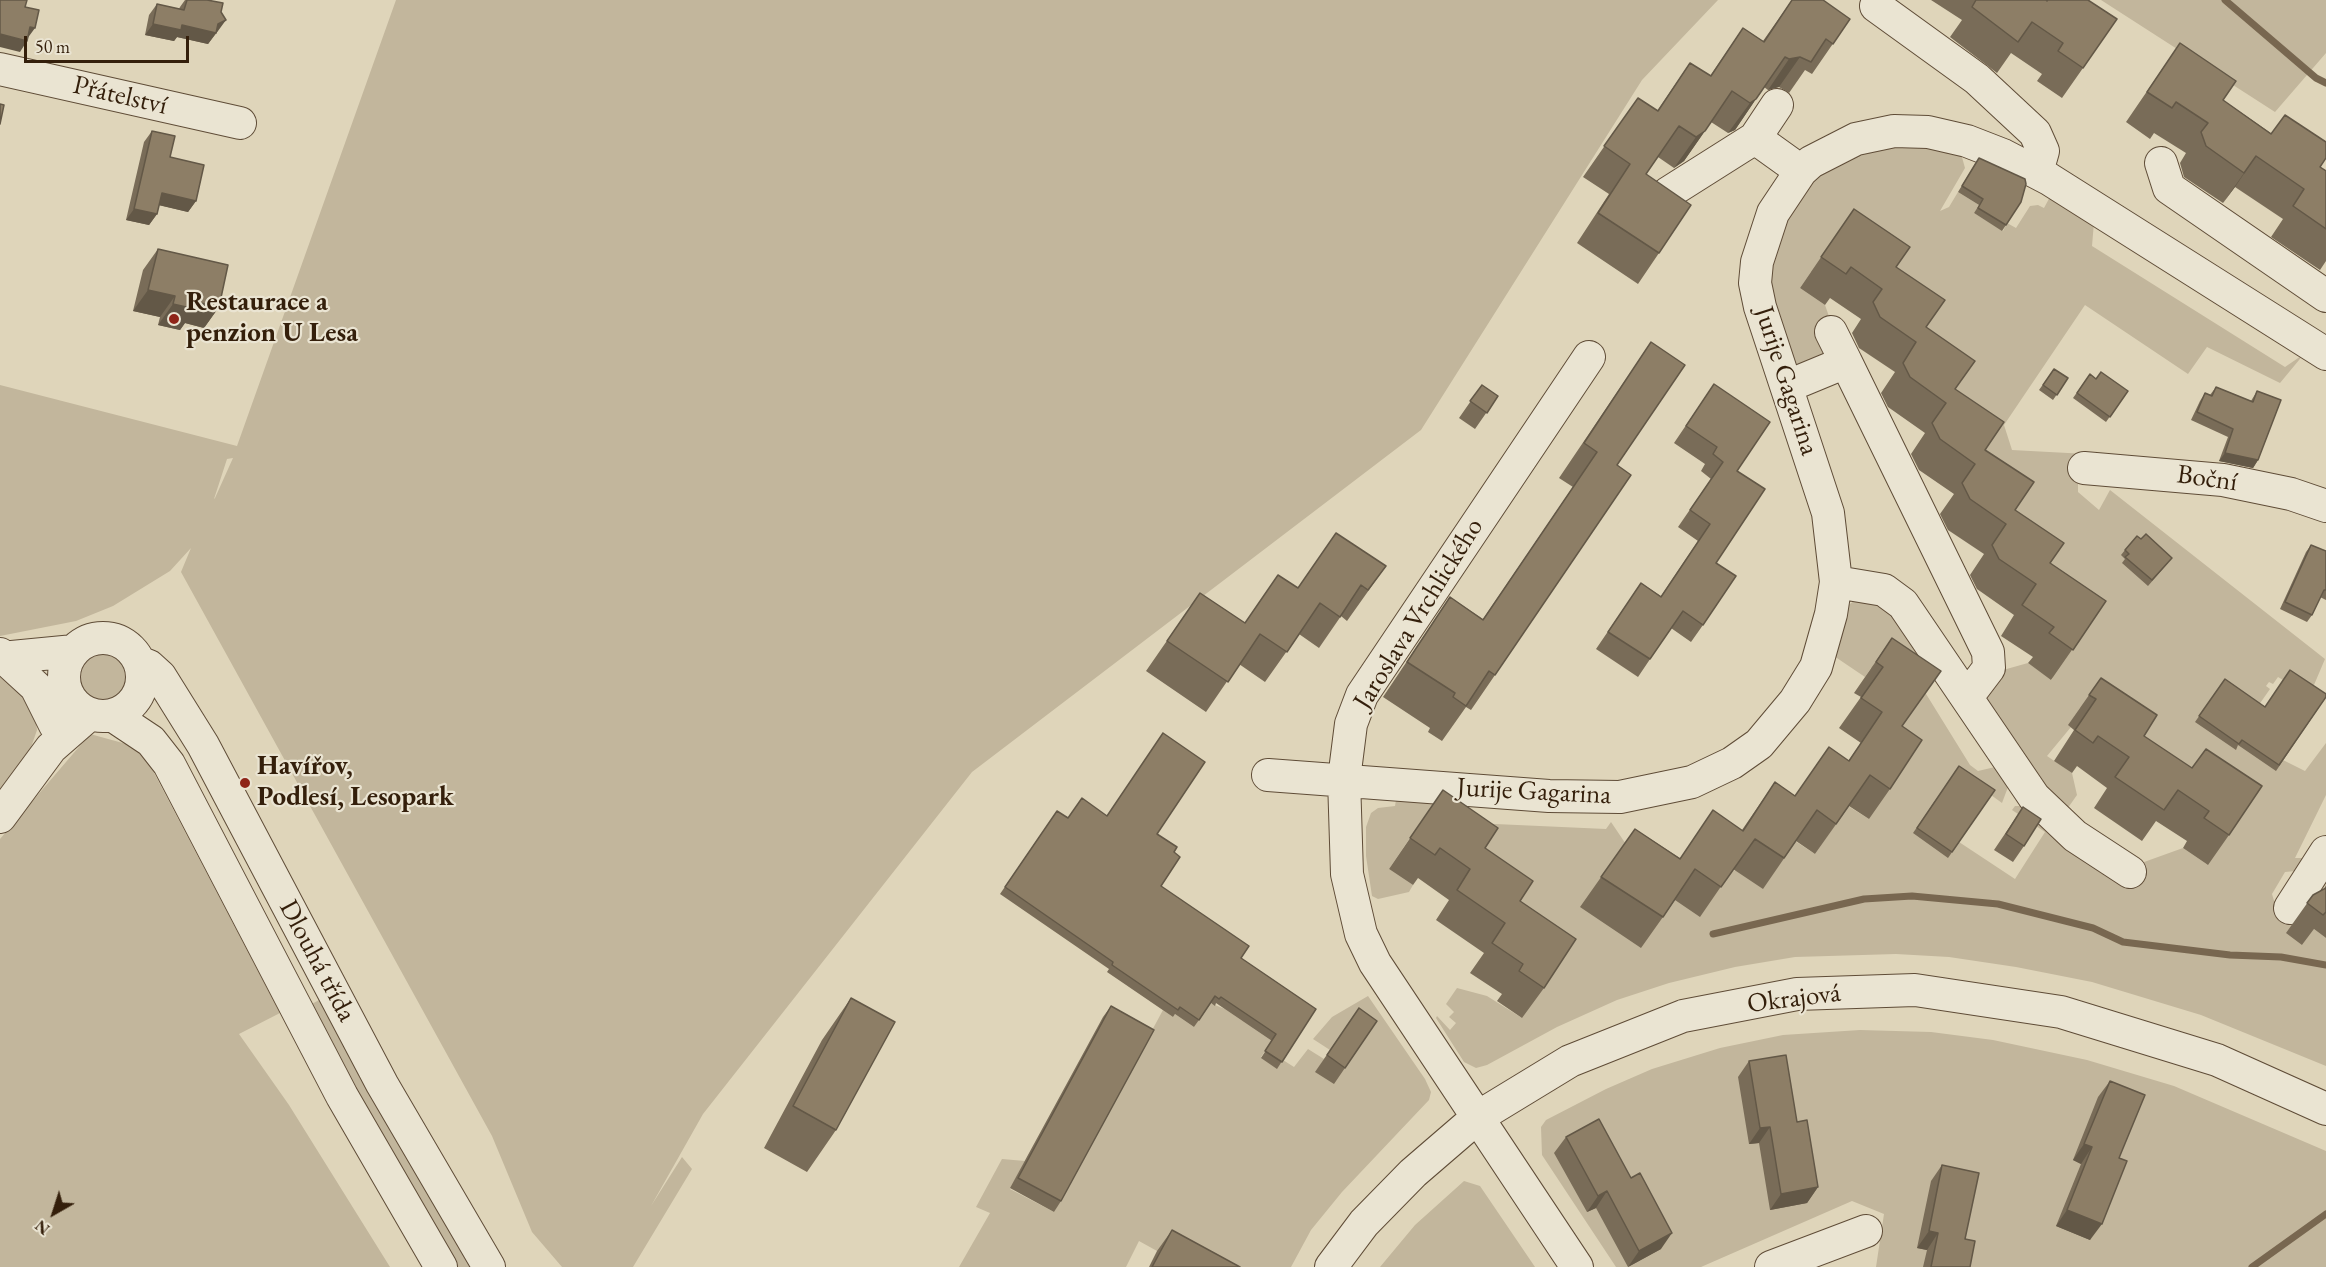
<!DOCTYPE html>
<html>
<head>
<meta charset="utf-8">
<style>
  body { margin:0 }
  #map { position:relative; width:2326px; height:1267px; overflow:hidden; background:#dfd5ba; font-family:"EB Garamond",serif }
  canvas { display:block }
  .north { position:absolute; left:24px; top:1183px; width:60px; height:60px; -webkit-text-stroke:4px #eae4d2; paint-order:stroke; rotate:219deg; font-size:16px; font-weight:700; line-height:24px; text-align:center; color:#341f0b }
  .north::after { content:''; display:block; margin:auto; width:21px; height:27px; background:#341f0b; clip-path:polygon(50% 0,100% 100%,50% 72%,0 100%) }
  .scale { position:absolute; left:24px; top:36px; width:165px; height:27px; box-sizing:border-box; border:3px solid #341f0b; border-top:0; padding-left:8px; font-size:18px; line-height:21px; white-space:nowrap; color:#341f0b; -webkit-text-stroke:4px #eae4d2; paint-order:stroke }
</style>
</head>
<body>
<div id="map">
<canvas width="2326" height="1267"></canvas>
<div class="north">N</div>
<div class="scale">50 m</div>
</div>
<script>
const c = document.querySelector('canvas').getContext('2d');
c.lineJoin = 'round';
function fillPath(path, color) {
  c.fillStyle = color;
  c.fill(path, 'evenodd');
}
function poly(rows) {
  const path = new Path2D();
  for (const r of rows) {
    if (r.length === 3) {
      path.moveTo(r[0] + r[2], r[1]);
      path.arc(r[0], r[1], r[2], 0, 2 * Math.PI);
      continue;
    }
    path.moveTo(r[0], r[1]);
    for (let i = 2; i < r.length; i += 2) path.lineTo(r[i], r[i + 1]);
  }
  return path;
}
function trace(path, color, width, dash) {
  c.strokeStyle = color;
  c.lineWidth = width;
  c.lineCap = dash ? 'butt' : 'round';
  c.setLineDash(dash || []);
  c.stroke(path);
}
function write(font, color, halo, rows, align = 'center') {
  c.font = font + ' "EB Garamond",serif';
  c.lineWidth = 4.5;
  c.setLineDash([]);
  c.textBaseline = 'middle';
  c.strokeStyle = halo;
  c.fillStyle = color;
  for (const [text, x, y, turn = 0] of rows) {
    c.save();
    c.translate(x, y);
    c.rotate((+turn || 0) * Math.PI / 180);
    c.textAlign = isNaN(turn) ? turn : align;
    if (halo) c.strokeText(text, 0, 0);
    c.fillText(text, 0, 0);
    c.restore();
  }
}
fillPath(poly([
  [396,0,1718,0,1642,80,1421,430,972,772,703,1114,651,1206,682,1157,692,1169,633,1267,562,1267,532,1232,492,1136,181,572,191,548,170,571,113,606,76,621,0,636,0,385,237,446],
  [233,458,215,498,214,499,227,459],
  [2101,0,2326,0,2326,53,2275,112],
  [1888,142,1960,150,1965,168,1940,211,1949,207,1958,192,1979,205,1974,213,2003,231,2007,223,2016,228,2030,206,2038,205,2044,208,2051,195,2094,222,2092,246,2285,367,2304,354,2280,383,2207,347,2188,374,2085,305,2004,425,2012,450,2105,455,2078,475,2078,492,2099,510,2110,490,2325,659,2311,692,2287,675,2283,680,2278,677,2273,684,2269,682,2266,686,2270,689,2256,709,2244,737,2275,770,2283,760,2305,771,2326,743,2326,795,2295,858,2306,858,2296,871,2285,872,2272,894,2275,904,2298,917,2302,945,2314,929,2326,938,2326,1066,2201,1015,2092,982,2016,967,1949,957,1896,954,1795,957,1735,967,1669,983,1617,1000,1557,1027,1487,1065,1476,1068,1464,1062,1436,1018,1437,1016,1450,1030,1456,1023,1449,1017,1454,1012,1446,1004,1457,988,1487,996,1522,1018,1422,820,1389,869,1413,885,1409,892,1378,899,1372,896,1366,856,1366,827,1371,813,1378,808,1395,806,1397,794,1466,801,1473,823,1606,829,1611,822,1640,865,1674,900,1795,841,1815,854,1848,806,1869,819,1871,668,1865,677,1831,654,1847,606,1857,599,1884,599,1936,669,1923,689,1970,765,1978,771,1995,767,2008,787,2002,803,1991,795,1959,842,2015,879,2045,832,2012,810,2015,806,2022,806,2133,866,2183,848,2208,865,2080,708,2069,724,2071,727,2047,756,2072,773,2077,795,2065,812,1980,704,2003,670,2028,663,2052,680,2060,615,1953,391,1811,272,1800,288,1825,305,1832,325,1831,352,1797,374,1764,285,1783,215,1815,171],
  [103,676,27],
  [4,675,34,707,37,730,26,762,0,794,0,676],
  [90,734,141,748,280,1013,239,1034,289,1105,390,1267,0,1267,0,839],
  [1368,996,1425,1079,1431,1092,1429,1100,1342,1192,1311,1230,1291,1267,1186,1267,1139,1241,1126,1267,959,1267,990,1213,976,1207,1002,1159,1025,1161,1010,1189,1054,1212,1163,1010,1173,1017,1175,1014,1194,1027,1210,1003,1225,1009,1272,1041,1261,1057,1277,1068,1283,1060,1294,1067,1308,1049,1324,1059,1316,1072,1347,1025,1330,1050,1313,1039,1332,1017],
  [323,998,476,1267,454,1267,306,1007],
  [1860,1030,1931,1032,1993,1040,2087,1060,2174,1086,2326,1151,2326,1267,1876,1267,1884,1214,1852,1201,1701,1267,1616,1267,1542,1155,1541,1127,1546,1120,1606,1089,1652,1069,1720,1048,1783,1035],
  [1464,1181,1480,1186,1535,1267,1380,1267,1415,1225]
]), '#c2b69c');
trace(poly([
  [2225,0,2316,78,2326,83],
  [1713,934,1864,899,1912,896,1998,904,2093,928,2123,942,2230,955,2281,957,2326,965],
  [2252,1267,2326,1214]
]), '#786750', 7);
const minor = poly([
  [1876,6,1977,79,2035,133,2043,151,2037,172],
  [0,69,240,123],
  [1755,138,1777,105],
  [2161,163,2169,188,2326,296],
  [1668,193,1755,138,1801,171],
  [1831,332,1846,362],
  [1788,386,1846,362,1988,652,1989,668,1967,697],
  [2084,468,2223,480,2291,494,2326,506],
  [1836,582,1884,590,1903,604,2034,797,2075,836,2130,872],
  [103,677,39],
  [0,654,36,687,55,725],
  [0,658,74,651],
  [139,662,149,666,160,676,203,745,382,1084,489,1267],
  [112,715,151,741,169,764,342,1096,441,1267],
  [1268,775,1549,796,1620,797,1692,782,1732,763,1759,744,1795,701,1816,667,1831,614,1836,582,1828,513,1760,307,1755,283,1757,262,1773,213,1801,171,1811,162,1856,139,1894,131,1928,132,1967,141,2003,155,2049,179,2326,354],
  [0,817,51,748,90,714],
  [2290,908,2326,852],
  [1331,1267,1364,1223,1413,1173,1478,1117,1570,1061,1683,1016,1797,994,1915,990,2061,1012,2217,1060,2326,1109],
  [1577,1267,1375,963,1361,934,1347,874,1344,779,1351,724,1362,695,1589,357],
  [1771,1267,1866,1231]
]);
trace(minor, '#5f4c37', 34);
trace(minor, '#eae4d2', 32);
fillPath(poly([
  [185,0,207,0,218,31,208,44,177,37,174,41,145,35,149,15,157,4,179,9,180,7],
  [1792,0,1850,19,1812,74,1805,70,1789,93,1779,87,1768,90,1764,87,1735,130,1728,133,1711,122,1684,161,1674,168,1658,157,1646,174,1659,253,1638,284,1577,243,1609,194,1583,177,1638,98,1657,111,1690,63,1710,76,1743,28,1763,41],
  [1931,0,2046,0,2083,68,2062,98,2037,81,2042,74,2011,53,1997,73,1950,37,1962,20],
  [2180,43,2223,100,2326,171,2326,261,2320,270,2271,237,2283,219,2235,187,2223,203,2184,177,2180,163,2186,153,2154,133,2150,139,2126,122],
  [152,131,170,157,196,201,188,212,159,205,157,214,149,225,126,220,144,142],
  [1975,164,2006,225,2002,231,1974,213,1979,205,1958,192],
  [1854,209,1896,267,1985,450,2015,510,2050,563,2106,601,2051,680,2028,663,2033,657,2001,636,2014,615,1977,589,1970,575,1984,554,1948,530,1940,514,1954,494,1919,470,1911,454,1925,433,1888,407,1881,393,1895,372,1859,348,1852,333,1861,319,1830,298,1825,305,1800,288],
  [158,249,219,307,204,328,185,323,180,330,158,325,160,317,133,311,143,270],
  [1651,342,1617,465,1495,675,1471,710,1466,707,1442,741,1428,732,1430,728,1383,697,1450,597,1483,619,1573,487,1559,478],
  [2054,369,2068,378,2053,400,2039,390],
  [2090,374,2096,379,2128,391,2106,422,2073,398],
  [1714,384,1737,471,1716,563,1703,625,1691,642,1671,628,1638,677,1596,649,1641,583,1661,596,1698,541,1678,527,1711,479,1701,471,1705,464,1674,443],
  [1482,385,1498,396,1475,429,1459,418],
  [2216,387,2251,401,2257,391,2258,460,2253,468,2219,461,2228,437,2191,420,2200,401,2205,393,2210,395],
  [2311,545,2326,551,2326,600,2320,597,2312,615,2307,622,2280,609,2306,552],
  [2125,550,2168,563,2148,586,2122,563,2125,559,2121,555],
  [1386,566,1347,621,1341,616,1319,648,1299,634,1265,682,1239,664,1206,712,1146,671,1200,593,1245,623,1278,575,1298,588],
  [1892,638,1902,726,1890,789,1869,819,1849,806,1815,854,1796,841,1763,889,1733,869,1700,917,1675,900,1641,948,1580,907,1635,829,1680,858,1742,830,1775,782,1795,796,1849,760,1861,743,1839,728,1861,697,1854,693],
  [2101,678,2144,736,2229,835,2208,865,2183,848,2187,841,2156,821,2142,841,2094,808,2107,788,2077,766,2072,773,2054,761,2074,730,2068,725],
  [2225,679,2265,707,2326,697,2276,771,2238,745,2236,750,2195,722],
  [1959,766,1995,790,1948,858,1913,833],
  [1443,790,1485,848,1520,901,1544,988,1522,1018,1497,1001,1502,994,1470,973,1484,953,1436,920,1449,900,1418,878,1413,885,1389,869],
  [2023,807,2024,846,2013,862,1994,850],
  [1057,811,1068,818,1107,816,1157,834,1174,852,1161,886,1241,958,1316,1009,1277,1069,1261,1058,1272,1041,1216,1003,1215,1006,1211,1003,1194,1027,1175,1014,1173,1017,1107,972,1109,969,1000,894],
  [2326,885,2326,938,2314,929,2302,945,2286,933,2313,895,2324,889],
  [851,998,836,1130,807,1172,764,1148,822,1040],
  [1111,1006,1061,1201,1054,1212,1010,1188,1103,1017],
  [1359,1008,1377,1021,1334,1084,1315,1072],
  [1749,1061,1797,1122,1818,1187,1807,1203,1770,1210,1759,1143,1749,1144,1738,1077],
  [2110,1081,2119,1158,2090,1240,2056,1226,2081,1164,2073,1160,2098,1097],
  [1566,1137,1661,1249,1628,1267,1596,1208,1587,1212,1554,1153],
  [1942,1165,1965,1239,1970,1267,1923,1267,1927,1250,1917,1248,1931,1181],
  [1172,1230,1240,1267,1149,1267,1157,1251]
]), '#796c58');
fillPath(poly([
  [226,20,218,31,215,33,216,33,208,44,177,37,174,41,145,35,153,24,182,25,218,24],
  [30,27,35,28,27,39],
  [0,34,27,41,20,52,0,47],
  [1800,57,1779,87,1768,90,1789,59],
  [1756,99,1735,130,1728,133,1750,103],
  [1705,131,1684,161,1674,168,1696,137],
  [2256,156,2235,187,2223,203,2244,173],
  [162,193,196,201,188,212,154,204],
  [134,209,157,214,149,225,126,220],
  [148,290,175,296,160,317,133,311],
  [196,302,219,307,204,328,185,323,180,330,158,325,173,304],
  [2225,453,2258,460,2253,468,2219,461],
  [1770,1127,1759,1143,1749,1144,1760,1128],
  [2084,1144,2092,1147,2081,1164,2073,1160],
  [1818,1187,1807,1203,1770,1210,1781,1194],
  [1607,1191,1596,1208,1587,1212,1598,1196],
  [2067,1210,2102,1224,2090,1240,2056,1226],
  [1929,1231,1938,1233,1927,1250,1917,1248],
  [1672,1233,1661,1249,1628,1267,1639,1251]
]), '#635847');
const building = poly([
  [0,0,27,0,25,7,39,10,35,28,30,27,27,41,0,34,0,0],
  [187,0,207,0,223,3,221,12,226,20,218,24,216,33,182,25,181,30,153,24,157,4,184,10,187,0],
  [1792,0,1823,0,1850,19,1833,44,1826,39,1811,62,1800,57,1789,59,1785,57,1756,99,1750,103,1732,91,1705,131,1696,137,1679,126,1646,174,1691,205,1659,253,1598,213,1630,164,1604,146,1638,98,1658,111,1690,63,1711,76,1743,28,1764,42,1792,0],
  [1976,0,2046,0,2047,1,2048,0,2088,0,2117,19,2083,68,2058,51,2063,43,2032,22,2018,42,1972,7,1976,0],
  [2180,43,2236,81,2223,100,2271,134,2285,115,2326,142,2326,158,2320,167,2326,171,2326,229,2293,206,2304,189,2256,156,2244,173,2206,146,2201,132,2208,123,2176,102,2172,108,2147,92,2180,43],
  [0,104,4,105,0,124,0,104],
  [152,131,175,136,170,157,204,165,196,201,162,193,157,214,134,209,152,131],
  [1979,158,2025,179,2026,184,2021,202,2006,225,1978,208,1983,199,1962,186,1979,158],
  [1854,209,1910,247,1896,267,1945,300,1926,327,1975,361,1955,389,2004,422,1985,450,2034,482,2015,510,2064,543,2050,563,2106,601,2073,650,2049,633,2054,627,2022,605,2036,584,1999,559,1992,545,2006,524,1970,499,1962,483,1975,464,1940,439,1932,423,1946,403,1910,377,1903,363,1916,342,1880,317,1873,302,1882,289,1851,267,1846,274,1821,257,1854,209],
  [158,249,228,265,219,307,196,302,195,309,173,304,175,296,148,290,158,249],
  [1651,342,1685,365,1617,465,1631,475,1495,675,1489,671,1466,706,1453,697,1455,693,1407,662,1450,597,1483,620,1597,452,1584,443,1651,342],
  [2054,369,2068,378,2057,395,2043,385,2054,369],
  [2101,372,2128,391,2110,417,2077,393,2090,374,2096,379,2101,372],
  [1714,384,1770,422,1737,471,1765,489,1716,563,1736,576,1703,625,1683,611,1650,659,1608,632,1641,583,1661,597,1710,524,1690,510,1723,462,1713,454,1717,447,1686,426,1714,384],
  [1482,385,1498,396,1487,413,1470,401,1482,385],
  [2216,387,2253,402,2257,391,2281,400,2258,460,2225,453,2233,429,2197,412,2205,393,2212,396,2216,387],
  [1336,533,1386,566,1368,590,1361,585,1340,617,1320,603,1287,652,1260,634,1228,682,1167,641,1200,593,1245,623,1278,575,1298,588,1336,533],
  [2146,534,2172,558,2152,580,2125,557,2129,554,2125,550,2137,536,2141,539,2146,534],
  [2311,545,2326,551,2326,590,2324,590,2312,615,2285,602,2311,545],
  [1892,638,1941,671,1902,726,1922,740,1890,789,1870,775,1836,824,1817,810,1784,858,1755,839,1721,887,1695,869,1663,917,1601,877,1635,829,1680,859,1713,810,1743,831,1775,782,1795,796,1829,747,1849,761,1882,712,1861,698,1883,667,1876,662,1892,638],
  [2290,670,2326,694,2326,697,2279,765,2242,740,2239,744,2199,716,2225,679,2265,707,2290,670],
  [2101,678,2157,715,2144,736,2192,768,2206,749,2262,786,2229,835,2204,818,2209,811,2178,790,2164,810,2115,777,2129,757,2098,736,2093,743,2075,730,2096,699,2089,695,2101,678],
  [1163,733,1205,762,1157,834,1177,847,1174,852,1180,857,1161,886,1249,946,1241,958,1316,1009,1282,1062,1265,1051,1276,1034,1221,997,1219,999,1215,996,1199,1020,1180,1007,1178,1010,1112,965,1113,962,1005,887,1057,811,1068,818,1082,798,1107,816,1163,733],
  [1959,766,1995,790,1952,852,1917,828,1959,766],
  [1443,790,1498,828,1485,848,1533,881,1520,901,1576,939,1544,988,1519,971,1523,964,1492,943,1505,923,1457,890,1470,869,1440,848,1435,855,1410,838,1443,790],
  [2023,807,2041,819,2024,846,2006,834,2023,807],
  [2326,888,2326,912,2323,915,2307,903,2313,895,2326,888],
  [851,998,895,1022,836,1130,793,1106,851,998],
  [1111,1006,1154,1030,1061,1201,1018,1178,1111,1006],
  [1359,1008,1377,1021,1345,1068,1327,1055,1359,1008],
  [1786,1055,1797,1122,1807,1120,1818,1187,1781,1194,1770,1127,1760,1128,1749,1061,1786,1055],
  [2110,1081,2145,1095,2119,1158,2127,1161,2102,1224,2067,1210,2092,1147,2084,1144,2110,1081],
  [1599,1119,1631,1178,1640,1173,1672,1233,1639,1251,1607,1191,1598,1196,1566,1137,1599,1119],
  [1942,1165,1979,1173,1965,1239,1975,1241,1970,1267,1931,1267,1938,1233,1929,1231,1942,1165],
  [1172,1230,1240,1267,1152,1267,1172,1230]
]);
fillPath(building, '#8d7e66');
trace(building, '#635847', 1.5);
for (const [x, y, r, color] of [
  [174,319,6,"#8f2418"],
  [245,783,6,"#8f2418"]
]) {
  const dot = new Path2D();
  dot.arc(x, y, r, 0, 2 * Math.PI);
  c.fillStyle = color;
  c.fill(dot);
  trace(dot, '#eae4d2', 2);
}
write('27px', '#341f0b', '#eae4d2', [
  ["Přátelství",120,96,13],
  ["Jurije Gagarina",1786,381,72],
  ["Boční",2207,479,8],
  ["Jaroslava Vrchlického",1419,614,-58],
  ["Jurije Gagarina",1534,792,3],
  ["Dlouhá třída",317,961,62],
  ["Okrajová",1794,999,-7]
]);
write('bold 27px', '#341f0b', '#eae4d2', [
  ["Restaurace a",186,303],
  ["penzion U Lesa",186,334],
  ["Havířov,",257,767],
  ["Podlesí, Lesopark",257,798]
], 'left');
</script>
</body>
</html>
